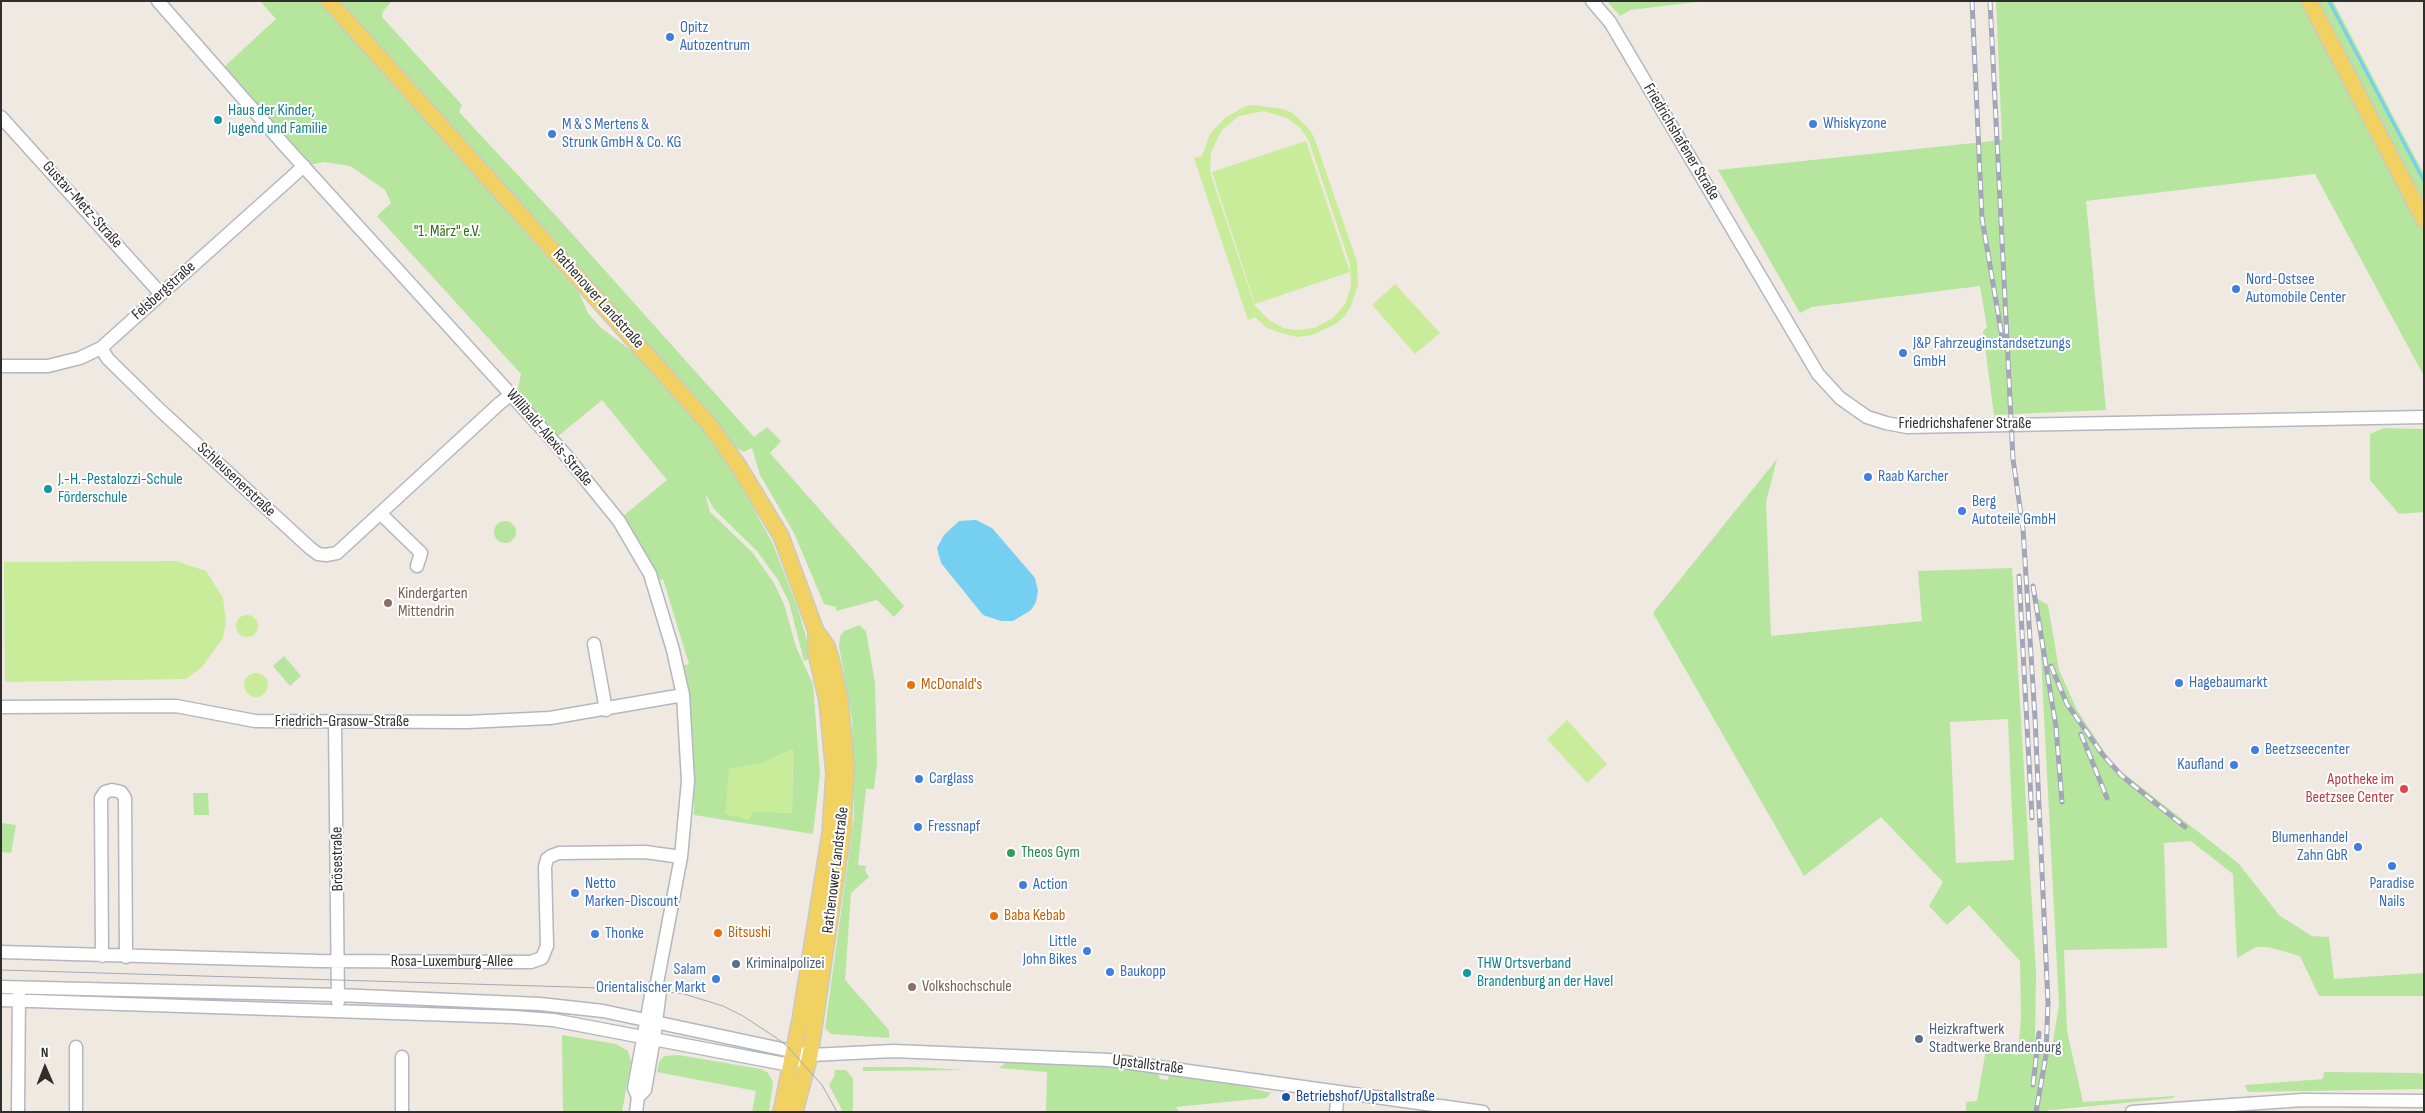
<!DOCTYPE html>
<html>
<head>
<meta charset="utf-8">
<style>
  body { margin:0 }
  #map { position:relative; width:2425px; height:1113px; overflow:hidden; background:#efe9e1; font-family:"Sofia Sans Condensed",sans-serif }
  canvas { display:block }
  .frame { position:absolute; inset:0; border:2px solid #2e2e2e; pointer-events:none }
  .north { position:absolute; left:20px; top:1043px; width:50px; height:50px; -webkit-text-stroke:4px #fff; paint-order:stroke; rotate:359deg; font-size:14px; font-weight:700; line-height:20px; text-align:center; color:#2e2e2e }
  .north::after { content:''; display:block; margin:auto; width:18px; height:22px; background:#2e2e2e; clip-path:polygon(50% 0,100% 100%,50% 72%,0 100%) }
</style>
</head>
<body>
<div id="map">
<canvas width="2425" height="1113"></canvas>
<div class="frame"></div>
<div class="north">N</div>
</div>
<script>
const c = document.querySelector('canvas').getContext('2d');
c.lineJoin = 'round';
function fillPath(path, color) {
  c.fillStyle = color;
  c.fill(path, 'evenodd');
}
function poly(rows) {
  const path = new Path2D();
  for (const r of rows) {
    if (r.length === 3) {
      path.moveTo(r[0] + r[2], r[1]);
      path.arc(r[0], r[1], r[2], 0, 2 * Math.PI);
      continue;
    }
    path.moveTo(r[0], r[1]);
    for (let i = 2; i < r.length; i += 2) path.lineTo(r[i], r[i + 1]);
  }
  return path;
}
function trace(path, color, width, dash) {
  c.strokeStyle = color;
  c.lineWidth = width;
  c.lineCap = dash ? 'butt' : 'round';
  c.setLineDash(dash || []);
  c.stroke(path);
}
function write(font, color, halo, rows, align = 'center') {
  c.font = font + ' "Sofia Sans Condensed",sans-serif';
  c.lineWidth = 4;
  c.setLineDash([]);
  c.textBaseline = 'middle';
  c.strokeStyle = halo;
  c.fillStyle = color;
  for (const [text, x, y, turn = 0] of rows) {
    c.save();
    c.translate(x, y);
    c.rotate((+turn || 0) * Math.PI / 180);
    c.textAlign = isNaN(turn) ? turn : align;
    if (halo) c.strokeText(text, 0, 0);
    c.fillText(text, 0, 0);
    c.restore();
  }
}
fillPath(poly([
  [260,1,320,1,579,293,588,313,600,327,637,355,704,431,735,475,773,544,798,609,812,658,804,661,789,602,778,580,757,551,714,509,705,493,710,512,752,552,774,583,784,604,796,647,813,684,820,774,813,834,694,815,693,738,689,703,681,666,689,664,663,579,657,581,640,544,622,517,667,480,602,400,557,437,517,394,521,374,377,216,391,203,385,190,350,166,324,162,309,165,224,67,276,19],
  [793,749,792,813,754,811,729,769,761,764],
  [339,1,392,1,383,11,382,17,462,105,459,112,558,218,754,437,767,427,781,441,770,453,904,606,894,617,877,600,836,611,836,607,824,604,794,533,760,475,752,448,743,452,734,446,712,415],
  [1607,1,1705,1,1630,10,1620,16],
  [1996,1,2303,1,2424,231,2424,376,2315,174,2086,201,2106,410,1994,415,1983,331,1987,327,1980,286,1812,307,1800,313,1718,170,2002,140],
  [2316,1,2333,1,2393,116,2424,174,2424,207],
  [2384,428,2424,429,2424,512,2399,514,2370,480,2370,434],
  [1777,459,1766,502,1771,636,1922,621,1918,571,2012,568,2036,973,2035,1046,2040,1050,2051,1052,2059,1006,2038,599,2048,605,2059,670,2077,710,2113,765,2238,863,2280,916,2312,936,2329,937,2334,979,2424,973,2424,996,2319,996,2300,956,2268,947,2256,947,2237,958,2233,874,2191,841,2164,843,2167,948,2064,950,2067,1031,2083,1102,2175,1096,2173,1098,2032,1112,1966,1112,1966,1102,1977,1101,1986,1049,2018,1055,2021,1017,2020,961,1969,905,1947,925,1929,906,1943,882,1881,817,1804,876,1653,613],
  [2008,719,2014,860,1956,863,1950,722],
  [505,532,11],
  [859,625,866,631,875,683,877,763,874,789,866,789,858,865,866,866,865,871,869,877,851,893,845,980,889,1030,889,1038,831,1034,825,1028,854,817,852,719,839,646,840,636,844,631],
  [284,656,301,676,290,686,273,666],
  [193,793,208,793,209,815,194,815],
  [1,823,16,825,11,853,1,852],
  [562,1035,616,1044,628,1051,631,1062,622,1112,563,1112],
  [678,1055,761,1069,768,1073,773,1082,769,1112,752,1112,756,1091,657,1072,659,1062,664,1056],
  [1007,1062,1118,1066,1157,1070,1160,1079,1168,1080,1169,1072,1224,1081,1271,1093,1266,1098,1176,1107,1179,1112,1046,1112,1047,1072,999,1068],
  [863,1067,915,1067,966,1070,863,1071],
  [835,1070,846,1070,853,1079,853,1112,843,1112,829,1085,834,1077],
  [2324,1072,2419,1073,2424,1074,2424,1089,2249,1092,2246,1089,2245,1085,2323,1079]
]), '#b6e59e');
fillPath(poly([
  [1253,105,1283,109,1293,113,1309,129,1314,137,1357,262,1358,285,1350,308,1344,317,1334,325,1312,335,1297,337,1281,333,1267,328,1255,317,1248,320,1194,158,1202,156,1210,134,1225,118,1244,107],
  [1263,111,1287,118,1301,129,1309,141,1350,264,1351,286,1345,304,1333,318,1315,328,1297,330,1283,328,1269,320,1255,306,1210,172,1211,152,1222,130,1239,116],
  [1306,141,1350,272,1255,304,1212,172],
  [1395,284,1440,333,1415,354,1372,305],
  [176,561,206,571,223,598,226,623,223,638,202,667,186,679,5,682,4,562],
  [247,626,11],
  [256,685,12],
  [1567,720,1607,764,1587,783,1547,739],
  [793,749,792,813,754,811,749,820,725,814,729,769,761,764]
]), '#c9ec9a');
fillPath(poly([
  [976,520,992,528,1035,578,1038,591,1036,602,1031,610,1013,621,1001,621,983,615,941,563,937,548,944,535,959,521]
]), '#75cff0');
trace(poly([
  [2329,1,2424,181]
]), '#75cff0', 3);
const minor = poly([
  [158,1,285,146,564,453,619,521,650,574,673,650,683,695,688,781,681,857,657,983,652,990,634,1088,638,1097],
  [1592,1,1610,22,1818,374,1840,398,1867,417,1886,423,1907,427,2424,417],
  [1,117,161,294],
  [101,348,108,359,160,410,310,548,318,554,326,555,337,553,500,403,512,394],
  [1,366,48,366,80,358,101,348,304,166],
  [381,514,421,553,417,566],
  [594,644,606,710],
  [1,707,176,706,255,721,467,722,550,718,683,695],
  [335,722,338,1002],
  [1,952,318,961,531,962,542,958,547,946,545,867,547,859,551,856,559,853,645,852,681,857],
  [102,956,101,798,105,792,112,790,121,792,125,798,126,957],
  [1,987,338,995,540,1004,603,1011,810,1055,894,1051,1109,1060,1483,1112],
  [1,1000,514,1017,553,1020,790,1065,799,1060],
  [76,1047,76,1112],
  [402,1057,402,1112],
  [18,1112,19,992],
  [636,1112,638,1097,645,1090,654,1038,660,991,657,983],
  [1336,1112,1338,1092],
  [2132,1112,2303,1100,2424,1101]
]);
const major = poly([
  [329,1,708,423,738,465,781,536,816,631,827,646,831,659,840,699,846,765,843,830,814,1028,810,1055,795,1112],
  [2309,1,2424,220],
  [781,1112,800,1020,830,833,834,774,827,701,816,653,816,631]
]);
trace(minor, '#b4b7c1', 15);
trace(major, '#c9c9c9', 18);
trace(minor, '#fff', 12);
trace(major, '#f2d163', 15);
trace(poly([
  [1,970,571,987,652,990,684,994,723,1006,743,1016,775,1037,787,1046,822,1085,837,1112]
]), '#a3a6b8', 1);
const rail = poly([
  [1972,1,1982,218,2002,337],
  [1990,1,2013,459,2023,529,2035,718,2048,1003,2046,1055,2036,1112],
  [2019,576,2032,818],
  [2033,586,2056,727,2062,802],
  [2051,666,2067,704,2103,755,2122,776,2185,827],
  [2081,734,2107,798],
  [2033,1085,2039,1033]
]);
trace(rail, '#a3a6b8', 5);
trace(rail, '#fff', 3, [9]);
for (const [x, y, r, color] of [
  [670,37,5,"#3f7fe0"],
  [218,120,5,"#0f9aa8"],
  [1813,124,5,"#3f7fe0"],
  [552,134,5,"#3f7fe0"],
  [2236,289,5,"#3f7fe0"],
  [1903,353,5,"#3f7fe0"],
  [1868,477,5,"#3f7fe0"],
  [48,489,5,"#0f9aa8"],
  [1962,511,5,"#3f7fe0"],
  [388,603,5,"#8d6e63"],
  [2179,683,5,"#3f7fe0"],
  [911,685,5,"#e8710a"],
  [2255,750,5,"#3f7fe0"],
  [2234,765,5,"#3f7fe0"],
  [919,779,5,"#3f7fe0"],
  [2404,789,5,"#e0444e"],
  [918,827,5,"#3f7fe0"],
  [2358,847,5,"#3f7fe0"],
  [1011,853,5,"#2e9e5b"],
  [2392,866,5,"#3f7fe0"],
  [1023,885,5,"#3f7fe0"],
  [575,893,5,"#3f7fe0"],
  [994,916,5,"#e8710a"],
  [718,933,5,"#e8710a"],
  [595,934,5,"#3f7fe0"],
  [1087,951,5,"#3f7fe0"],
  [736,964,5,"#5c6f8a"],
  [1110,972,5,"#3f7fe0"],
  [1467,973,5,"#0f9aa8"],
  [716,979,5,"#3f7fe0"],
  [912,987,5,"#8d6e63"],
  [1919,1039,5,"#5c6f8a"],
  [1286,1097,5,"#1a4fb4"]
]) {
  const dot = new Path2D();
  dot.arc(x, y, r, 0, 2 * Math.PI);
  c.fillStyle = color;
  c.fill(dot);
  trace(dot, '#fff', 2);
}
write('16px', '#366cbe', '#fff', [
  ["Opitz",680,28],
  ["Autozentrum",680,46],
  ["Whiskyzone",1823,124],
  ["M & S Mertens &",562,125],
  ["Strunk GmbH & Co. KG",562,143],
  ["Nord-Ostsee",2246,280],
  ["Automobile Center",2246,298],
  ["J&P Fahrzeuginstandsetzungs",1913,344],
  ["GmbH",1913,362],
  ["Raab Karcher",1878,477],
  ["Berg",1972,502],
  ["Autoteile GmbH",1972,520],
  ["Hagebaumarkt",2189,683],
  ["Beetzseecenter",2265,750],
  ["Kaufland",2224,765,"right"],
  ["Carglass",929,779],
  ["Fressnapf",928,827],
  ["Blumenhandel",2348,838,"right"],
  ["Zahn GbR",2348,856,"right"],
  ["Netto",585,884],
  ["Marken-Discount",585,902],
  ["Paradise",2392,884,"center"],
  ["Nails",2392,902,"center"],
  ["Action",1033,885],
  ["Thonke",605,934],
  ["Little",1077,942,"right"],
  ["John Bikes",1077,960,"right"],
  ["Salam",706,970,"right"],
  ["Orientalischer Markt",706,988,"right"],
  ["Baukopp",1120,972]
], 'left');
write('16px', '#0d838f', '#fff', [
  ["Haus der Kinder,",228,111],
  ["Jugend und Familie",228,129],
  ["J.-H.-Pestalozzi-Schule",58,480],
  ["Förderschule",58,498],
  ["THW Ortsverband",1477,964],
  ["Brandenburg an der Havel",1477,982]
], 'left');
write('16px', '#2e2e2e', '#fff', [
  ["Friedrichshafener Straße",1681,142,59],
  ["Gustav-Metz-Straße",82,205,48],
  ["Felsbergstraße",164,291,-42],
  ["Rathenower Landstraße",598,299,48],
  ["Friedrichshafener Straße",1965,424],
  ["Willibald-Alexis-Straße",549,438,49],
  ["Schleusenerstraße",236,480,43],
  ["Friedrich-Grasow-Straße",342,722],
  ["Brösestraße",338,859,-91],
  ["Rathenower Landstraße",836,870,-83],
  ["Rosa-Luxemburg-Allee",452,962],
  ["Upstallstraße",1148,1065,7]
]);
write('16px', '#2c6e1b', '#fff', [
  ["\"1. März\" e.V.",447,232]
]);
write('16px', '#785e54', '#fff', [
  ["Kindergarten",398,594],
  ["Mittendrin",398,612],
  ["Volkshochschule",922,987]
], 'left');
write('16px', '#c56008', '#fff', [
  ["McDonald's",921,685],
  ["Baba Kebab",1004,916],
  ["Bitsushi",728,933]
], 'left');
write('16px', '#be3a42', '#fff', [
  ["Apotheke im",2394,780],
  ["Beetzsee Center",2394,798]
], 'right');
write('16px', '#27864d', '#fff', [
  ["Theos Gym",1021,853]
], 'left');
write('16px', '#4e5e75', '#fff', [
  ["Kriminalpolizei",746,964],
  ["Heizkraftwerk",1929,1030],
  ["Stadtwerke Brandenburg",1929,1048]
], 'left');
write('16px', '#164399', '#fff', [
  ["Betriebshof/Upstallstraße",1296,1097]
], 'left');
</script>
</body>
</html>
